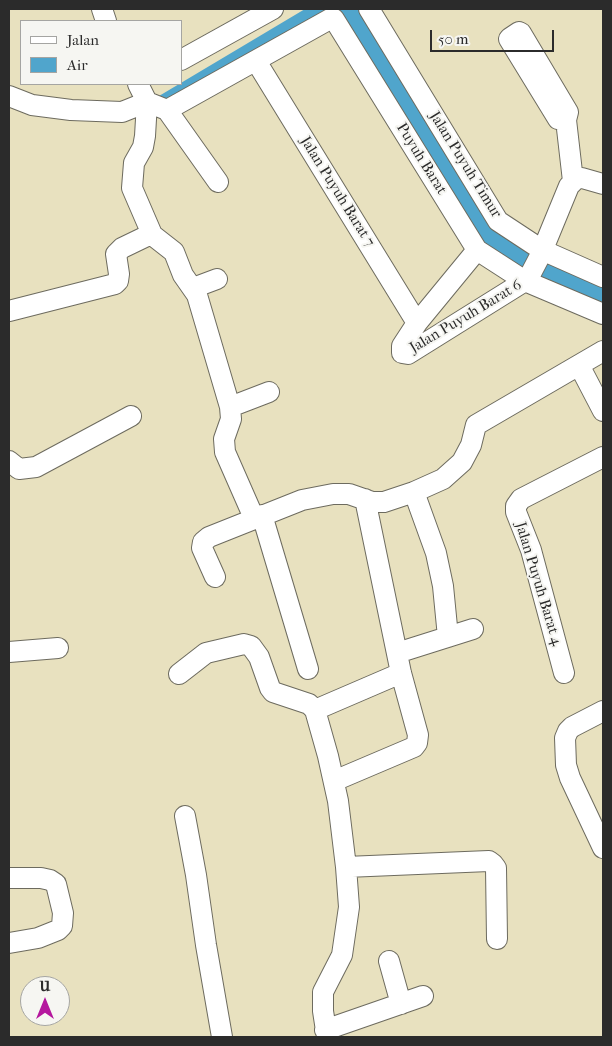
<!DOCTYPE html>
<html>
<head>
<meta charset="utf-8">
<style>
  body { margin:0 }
  #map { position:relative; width:612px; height:1046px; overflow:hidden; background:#e8e1bf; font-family:"IM FELL French Canon",serif }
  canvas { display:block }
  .frame { position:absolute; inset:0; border:10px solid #2b2b2b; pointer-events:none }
  .legend { position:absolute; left:20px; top:20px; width:162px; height:65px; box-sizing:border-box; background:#f6f6f2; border:1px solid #a5a5a2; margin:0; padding:6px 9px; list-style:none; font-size:15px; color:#2b2b2b }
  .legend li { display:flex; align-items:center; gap:10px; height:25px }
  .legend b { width:25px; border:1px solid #a5a5a2 }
  .north { position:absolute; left:20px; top:976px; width:50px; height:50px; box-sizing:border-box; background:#f6f6f2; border:1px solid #a5a5a2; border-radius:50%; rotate:0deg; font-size:14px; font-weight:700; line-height:20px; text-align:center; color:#2b2b2b }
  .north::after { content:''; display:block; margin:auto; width:18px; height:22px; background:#b5179e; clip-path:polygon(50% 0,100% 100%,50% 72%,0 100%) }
  .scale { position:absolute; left:430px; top:30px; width:124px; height:22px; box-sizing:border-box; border:2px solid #2b2b2b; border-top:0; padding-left:6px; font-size:15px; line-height:18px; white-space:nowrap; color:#2b2b2b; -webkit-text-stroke:4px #f6f6f2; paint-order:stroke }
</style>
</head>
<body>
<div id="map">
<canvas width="612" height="1046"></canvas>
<div class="frame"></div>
<ul class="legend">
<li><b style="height:6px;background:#fff"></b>Jalan</li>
<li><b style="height:14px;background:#50a5cc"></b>Air</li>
</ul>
<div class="north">U</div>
<div class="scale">50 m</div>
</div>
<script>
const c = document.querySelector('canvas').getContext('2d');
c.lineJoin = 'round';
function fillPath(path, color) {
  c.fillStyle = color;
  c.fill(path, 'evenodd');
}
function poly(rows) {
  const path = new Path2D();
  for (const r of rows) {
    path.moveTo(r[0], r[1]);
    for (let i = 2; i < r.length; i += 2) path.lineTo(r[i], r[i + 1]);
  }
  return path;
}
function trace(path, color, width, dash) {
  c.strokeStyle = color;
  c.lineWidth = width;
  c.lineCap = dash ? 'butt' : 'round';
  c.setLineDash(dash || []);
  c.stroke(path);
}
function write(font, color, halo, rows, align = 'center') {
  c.font = font + ' "IM FELL French Canon",serif';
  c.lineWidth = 4;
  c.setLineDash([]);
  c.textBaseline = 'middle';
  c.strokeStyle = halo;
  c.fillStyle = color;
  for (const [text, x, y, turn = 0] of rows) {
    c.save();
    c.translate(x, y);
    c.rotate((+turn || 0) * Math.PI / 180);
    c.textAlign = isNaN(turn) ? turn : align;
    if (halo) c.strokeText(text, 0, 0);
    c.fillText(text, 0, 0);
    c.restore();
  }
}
fillPath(poly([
  [305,9,364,9,494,225,603,285,603,307,531,275,483,248,337,10,166,110,159,96]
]), '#50a5cc');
const street = poly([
  [102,9,106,21],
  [369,9,498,221,542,250,603,277],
  [181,60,273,9],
  [256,61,417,323],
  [9,96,32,105,71,110,122,112,147,102,167,110,330,19,334,19,477,250,525,281,603,314],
  [167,110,218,182],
  [566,120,558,119,509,39,510,38,519,32,521,33,568,112,566,120,573,181],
  [151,234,174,252,183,275,197,295,230,407,231,419,224,439,225,452,254,518],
  [477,250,417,323,402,346,402,353,408,354,525,281,529,277,541,254,569,186,577,178,582,178,603,184],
  [193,288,217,279],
  [9,311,115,284,118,281,119,274,116,254,122,248,151,234,151,232,132,188,134,163,143,147,145,136,147,102,138,84],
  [579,365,603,411],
  [230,407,269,392],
  [9,461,19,469,36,467,131,416],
  [414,492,436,553,443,586,448,637],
  [262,515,308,669],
  [215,577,202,548,203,542,209,537,302,500,333,494,349,494,372,502,384,502,414,492,443,479,462,462,471,445,476,425,603,351],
  [9,652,58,648],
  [397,653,473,629],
  [564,673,531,550,516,512,516,506,521,499,603,457],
  [179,674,206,653,244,644,251,646,259,657,270,688,273,692,309,704,315,710,328,756,338,801,346,867,349,907,342,955,323,992,323,1011,327,1037],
  [315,710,401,673],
  [603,711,572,727,568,731,565,738,566,765,570,778,603,848],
  [334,781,414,747,417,743,418,735,401,673,365,499],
  [185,816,196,875,206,945,222,1037],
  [346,867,489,861,493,864,496,868,497,939],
  [9,878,41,878,50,880,56,884,63,913,62,926,58,930,38,938,9,943],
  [389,961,401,1004],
  [325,1030,423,996]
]);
trace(street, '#6d6b5f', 22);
trace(street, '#fff', 20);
write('15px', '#2b2b2b', '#f6f6f2', [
  ["Puyuh Barat",421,159,58],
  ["Jalan Puyuh Timur",465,165,58],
  ["Jalan Puyuh Barat 7",337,192,58],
  ["Jalan Puyuh Barat 6",466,317,-31],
  ["Jalan Puyuh Barat 4",538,584,73]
]);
</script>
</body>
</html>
